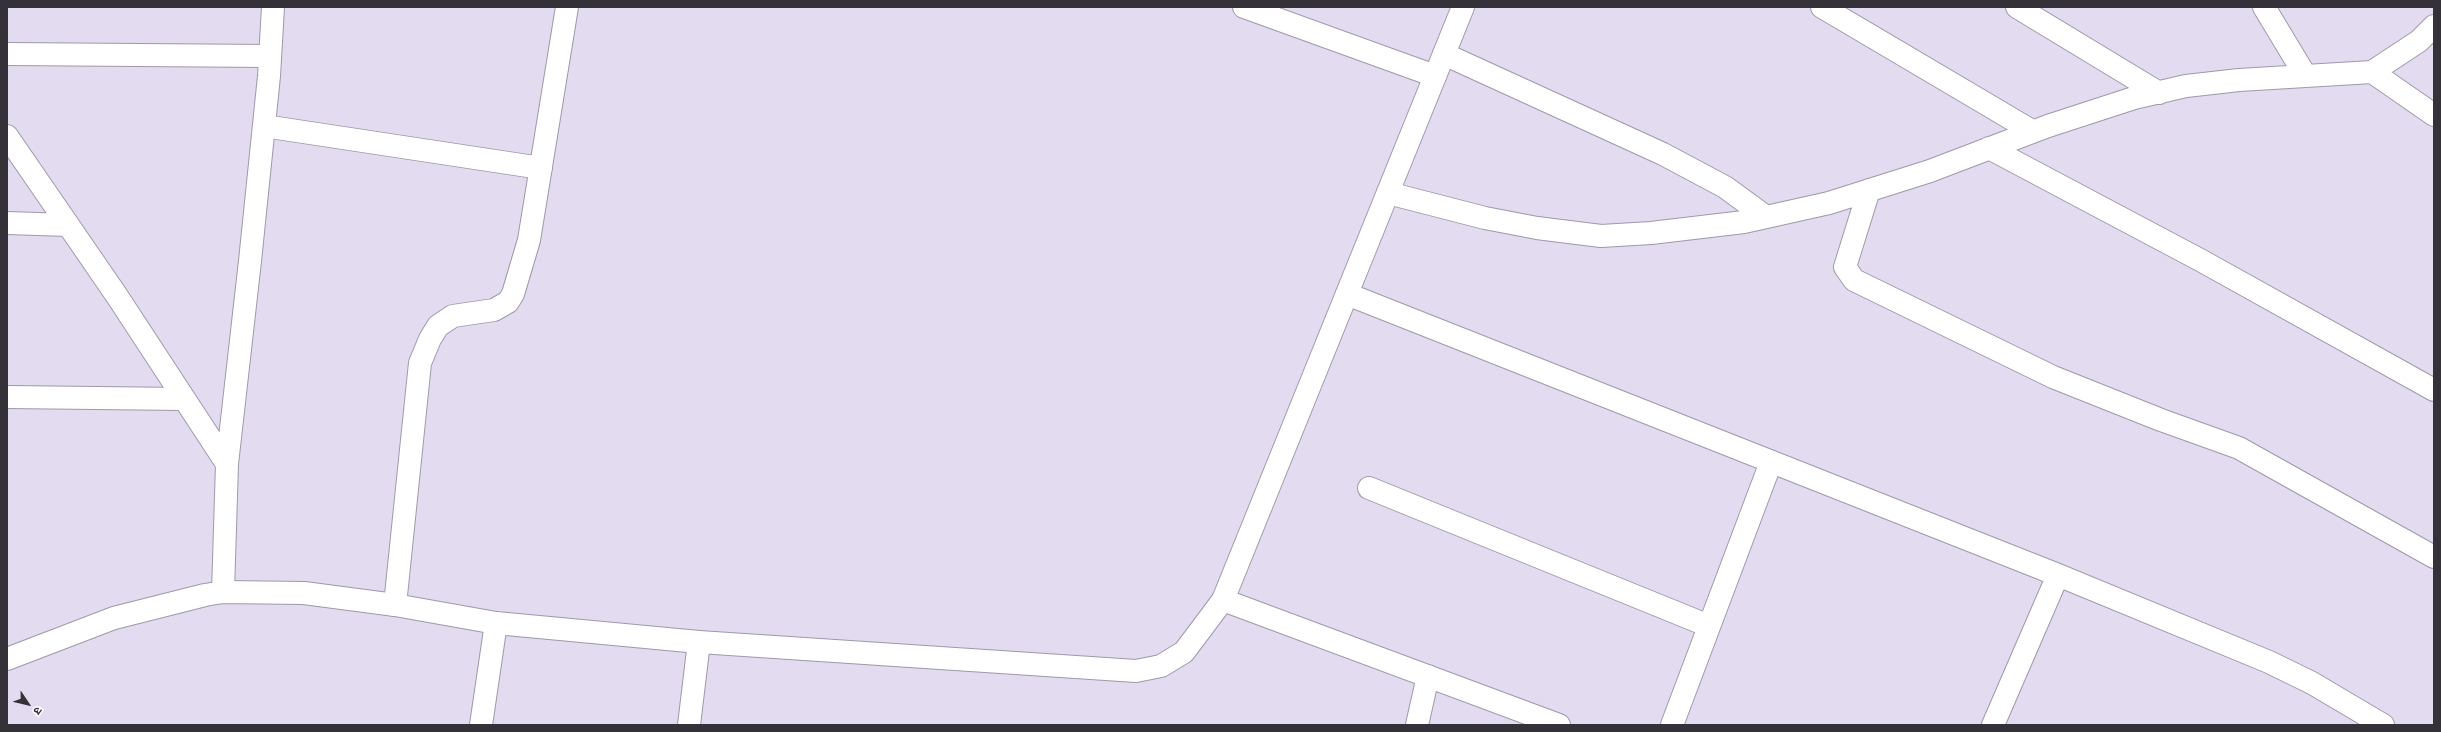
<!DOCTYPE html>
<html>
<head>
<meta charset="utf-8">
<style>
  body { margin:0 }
  #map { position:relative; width:2441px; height:732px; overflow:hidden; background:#e3dbf0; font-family:"Noto Sans","Noto Sans Devanagari",sans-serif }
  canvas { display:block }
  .frame { position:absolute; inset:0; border:8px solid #343139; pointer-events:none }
  .north { position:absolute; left:8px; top:684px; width:40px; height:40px; -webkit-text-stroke:3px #fff; paint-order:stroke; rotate:125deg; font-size:11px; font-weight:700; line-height:16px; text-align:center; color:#343139 }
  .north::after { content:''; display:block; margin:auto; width:14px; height:18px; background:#343139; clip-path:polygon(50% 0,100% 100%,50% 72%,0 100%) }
</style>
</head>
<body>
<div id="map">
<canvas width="2441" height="732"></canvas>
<div class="frame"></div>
<div class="north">उ</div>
</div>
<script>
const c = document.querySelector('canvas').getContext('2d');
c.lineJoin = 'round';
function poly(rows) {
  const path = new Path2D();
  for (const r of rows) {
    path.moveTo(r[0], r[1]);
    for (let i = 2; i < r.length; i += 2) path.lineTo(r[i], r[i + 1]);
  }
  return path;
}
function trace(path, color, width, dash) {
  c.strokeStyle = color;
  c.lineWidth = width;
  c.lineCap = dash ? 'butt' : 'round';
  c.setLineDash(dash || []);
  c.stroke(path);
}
const street = poly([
  [1244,7,1435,76],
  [1822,7,2032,131],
  [2017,7,2159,93],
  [2264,7,2305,75],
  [7,54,270,56],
  [1444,54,1663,154,1725,187,1766,217],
  [2372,72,2419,41,2434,26],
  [264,126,541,168],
  [7,136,117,296,227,464],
  [1989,148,2202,261,2434,390],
  [1869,190,1845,267,1854,280,2053,377,2161,420,2239,448,2434,557],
  [1388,193,1485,218,1537,228,1601,236,1651,233,1744,222,1829,203,1930,171,2048,126,2134,98,2186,86,2239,80,2372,72,2434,115],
  [7,223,68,225],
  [1347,294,2058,575,2269,662,2312,683,2383,725],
  [7,397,184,399],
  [1369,488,1709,626],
  [223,592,227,464,250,261,269,76,273,7],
  [1223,600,1559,725],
  [395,605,420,363,430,339,438,326,453,316,494,310,508,302,513,294,529,240,567,7],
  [481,725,496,623],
  [689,725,699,642],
  [1417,725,1428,676],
  [1672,725,1771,462],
  [1993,725,2058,575]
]);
const secondary = poly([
  [7,659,114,618,205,595,223,592,304,593,395,605,496,623,699,642,1136,671,1161,666,1184,652,1223,600,1463,7]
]);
trace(street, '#9f98ab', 24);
trace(secondary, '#9f98ab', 24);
trace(street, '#fff', 22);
trace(secondary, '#fff', 22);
</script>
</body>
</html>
